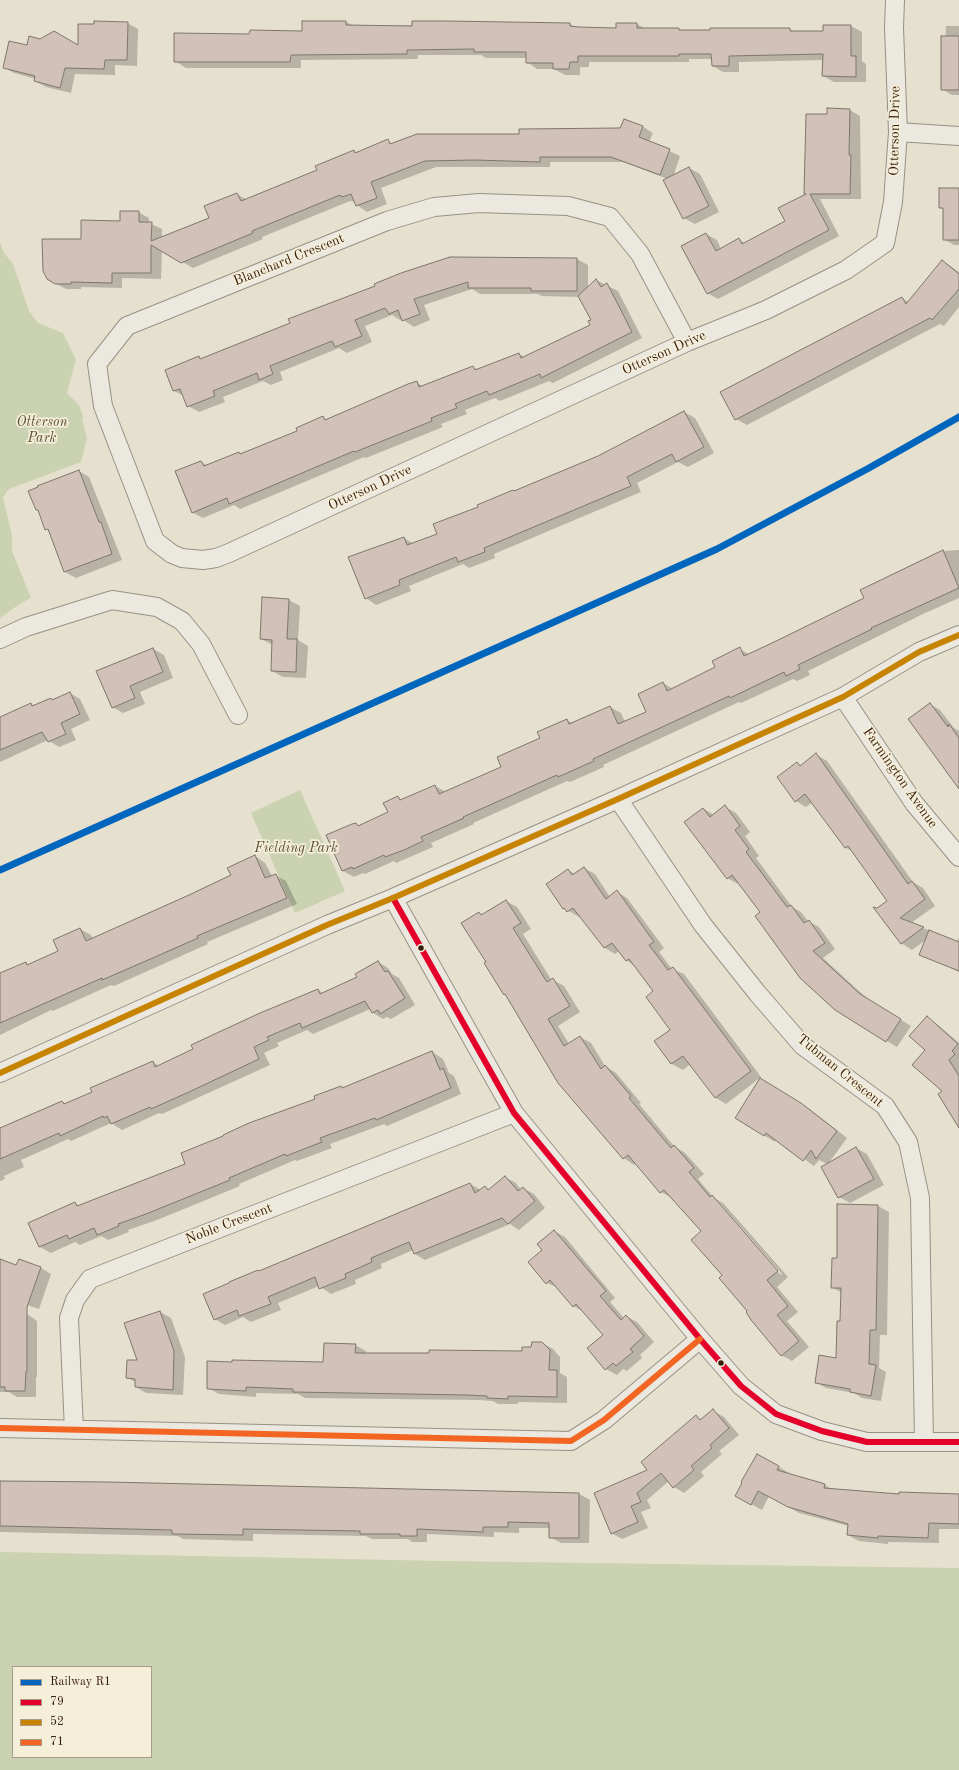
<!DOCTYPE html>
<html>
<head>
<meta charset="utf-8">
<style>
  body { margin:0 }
  #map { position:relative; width:959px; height:1770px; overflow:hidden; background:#e6e0ce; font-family:"Old Standard TT",serif }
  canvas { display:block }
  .legend { position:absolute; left:12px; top:1666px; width:140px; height:92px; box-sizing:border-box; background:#f5eed9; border:1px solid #a99a87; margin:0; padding:5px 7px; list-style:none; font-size:12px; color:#371d0d }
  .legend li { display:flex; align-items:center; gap:8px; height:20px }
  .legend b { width:20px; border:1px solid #a99a87 }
</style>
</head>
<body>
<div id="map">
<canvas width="959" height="1770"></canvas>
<ul class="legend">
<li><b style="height:5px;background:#0065bd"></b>Railway R1</li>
<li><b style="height:5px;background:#e4002b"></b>79</li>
<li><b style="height:5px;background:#c78403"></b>52</li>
<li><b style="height:5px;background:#f26522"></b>71</li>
</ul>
</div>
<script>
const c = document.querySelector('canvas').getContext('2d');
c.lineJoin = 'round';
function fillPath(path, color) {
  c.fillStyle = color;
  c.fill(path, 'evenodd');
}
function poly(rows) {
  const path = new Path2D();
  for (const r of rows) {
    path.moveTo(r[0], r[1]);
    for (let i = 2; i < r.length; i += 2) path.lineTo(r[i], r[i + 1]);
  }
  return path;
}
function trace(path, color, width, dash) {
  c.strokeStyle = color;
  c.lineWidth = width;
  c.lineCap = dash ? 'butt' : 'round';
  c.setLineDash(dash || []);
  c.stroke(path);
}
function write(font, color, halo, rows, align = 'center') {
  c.font = font + ' "Old Standard TT",serif';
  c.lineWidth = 3.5;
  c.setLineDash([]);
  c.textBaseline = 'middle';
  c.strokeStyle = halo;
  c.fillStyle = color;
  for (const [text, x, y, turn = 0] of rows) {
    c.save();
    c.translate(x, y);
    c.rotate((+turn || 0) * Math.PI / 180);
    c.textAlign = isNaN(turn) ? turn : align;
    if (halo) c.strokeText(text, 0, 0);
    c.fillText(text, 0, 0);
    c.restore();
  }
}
fillPath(poly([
  [0,243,4,253,13,264,29,311,38,323,63,333,76,360,67,393,79,405,83,416,82,420,87,438,81,462,9,489,3,497,12,536,12,551,31,598,21,603,0,618],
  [300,790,345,891,295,913,251,813],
  [0,1552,442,1561,959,1568,959,1770,0,1770],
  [13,1667,151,1667,151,1757,13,1757]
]), '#cad2b1');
fillPath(poly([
  [346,22,354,26,570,24,576,28,617,29,637,24,646,29,679,29,683,31,790,29,794,32,824,32,824,26,851,26,862,32,862,61,866,64,866,82,834,82,823,76,824,60,739,62,739,72,723,72,713,66,712,59,689,59,689,62,589,62,589,67,580,67,580,75,565,75,554,69,537,69,527,62,527,58,486,58,481,55,418,55,418,59,301,60,301,68,186,68,175,61,250,35,303,32],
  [127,23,138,29,137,66,115,65,115,75,75,74,71,93,46,87,35,81,36,79,14,73,4,67,27,46,79,46],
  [946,26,959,26,959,95,952,95,942,89],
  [850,110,860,116,861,199,820,199,839,236,718,299,707,293,706,234,717,240,721,249,739,240,745,243,786,222,807,194,828,115],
  [642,126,653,133,649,142,680,156,673,177,689,168,700,174,719,212,695,224,684,218,668,179,623,162,550,162,550,167,436,167,381,188,387,204,367,212,357,205,355,202,350,201,262,237,263,239,193,268,162,250,161,279,122,278,122,288,81,287,81,289,66,289,55,283,82,240,138,212,149,218,149,223,162,229,162,238,210,219,237,194,247,200,318,171,354,152,357,153,388,141,393,144],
  [959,189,959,245,954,245,944,239,944,210,940,207],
  [450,258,577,259,588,265,588,288,596,280,618,291,642,338,553,383,549,381,500,401,495,398,465,410,467,414,441,424,443,427,366,458,364,457,240,509,234,505,203,518,192,512,201,462,208,466,239,453,241,454,298,431,323,417,327,420,416,382,424,387,473,367,479,370,519,354,525,357,592,325,592,321,580,297,542,296,538,294,480,294,472,289,424,305,430,320,414,327,402,319,400,320,392,315,365,326,372,342,347,353,339,348,280,372,283,380,271,385,263,381,223,397,225,402,199,412,188,406,184,396,174,391,199,357,202,359],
  [943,261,959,272,959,307,944,326,940,324,747,425,736,419,902,298,908,302],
  [684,412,695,418,714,453,688,467,678,462,637,483,641,492,494,554,495,558,469,568,463,564,409,586,411,591,376,605,366,598,404,538,414,544,438,535,479,507,598,457],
  [79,471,89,477,122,560,76,578,65,572,50,531,46,529,40,511,37,510],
  [959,550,959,598,923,614,808,671,810,675,797,681,793,679,741,703,739,702,603,765,604,767,570,782,567,781,473,823,474,824,431,843,433,847,396,863,394,861,365,874,363,873,354,877,343,871,328,836,356,824,360,826,389,813,398,798,402,800,435,786,446,792,503,767,566,720,573,723,610,707,621,713,625,722,647,712,663,683,673,689,716,668,740,649,750,655,865,599,861,590,944,551],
  [263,598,289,600,300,606,298,640,308,646,306,678,283,677,272,671,273,645,261,639],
  [153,649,164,655,173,678,140,692,145,704,123,713,112,707],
  [70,693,80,699,90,720,71,729,76,740,59,747,48,740,0,762,0,718,31,704,35,706],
  [930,704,940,710,954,728,959,731,959,788],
  [817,755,827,761,913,882,923,888,935,906,911,923,957,942,959,937,959,972,921,954,927,939,912,950,901,943,888,901,853,851,846,848,813,802,806,807,796,801,797,763,801,766],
  [725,807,736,813,750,832,745,836,759,856,756,858,792,907,801,912,808,921,819,927,835,949,823,958,870,1001,911,1026,897,1047,836,1009,739,883,738,884,727,878,704,809,714,815],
  [255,856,265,863,272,876,275,875,286,881,297,904,207,942,208,944,114,986,111,985,53,1011,51,1010,0,1035,0,978,59,951,80,929,91,935,93,939,232,875],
  [584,868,595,874,610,897,617,892,627,898,664,948,659,952,672,969,684,974,761,1077,726,1104,716,1098,690,1064,683,1070,672,1064,656,1041,671,1030,654,992,635,966,626,960,619,951,615,954,605,948,580,916,579,917,564,908,568,870,575,874],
  [506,901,517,907,531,929,523,934,552,981,553,980,564,986,580,1012,558,1026,569,1044,580,1037,591,1043,605,1066,616,1073,641,1103,639,1104,674,1146,685,1153,704,1174,698,1179,714,1198,723,1203,788,1277,777,1287,798,1312,787,1321,809,1347,792,1361,781,1355,749,1311,702,1231,672,1198,661,1192,636,1163,634,1165,624,1158,559,1082,462,923,479,913,483,915],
  [714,1199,719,1202,782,1274,781,1275],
  [378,962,388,968,392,974,399,978,415,1005,391,1019,387,1017,383,1019,373,1013,370,1009,313,1034,307,1030,277,1043,279,1046,264,1053,270,1065,162,1114,159,1113,122,1130,111,1123,71,1141,68,1139,21,1160,24,1167,4,1176,5,1179,0,1181,0,1131,62,1102,66,1104,93,1092,153,1062,159,1066,318,990,323,993,358,978],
  [927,1018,937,1024,959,1043,959,1126,927,1050],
  [432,1052,443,1059,449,1073,454,1076,461,1094,387,1126,384,1124,330,1144,332,1148,297,1161,295,1160,239,1184,240,1186,157,1220,128,1230,129,1232,108,1240,101,1236,80,1245,75,1242,51,1253,40,1247,30,1223,75,1203,80,1206,186,1164,341,1087,344,1088],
  [771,1085,811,1110,847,1138,828,1164,856,1148,867,1154,884,1185,850,1203,839,1197,827,1164,819,1160,814,1166,776,1139,775,1142,736,1118],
  [505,1177,516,1183,521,1190,523,1188,534,1194,545,1208,519,1230,510,1224,425,1260,415,1254,413,1250,381,1264,382,1268,355,1280,356,1284,331,1294,319,1286,278,1303,281,1310,251,1322,243,1317,225,1325,215,1319,260,1272,470,1184,481,1190,485,1187,490,1190],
  [838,1205,878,1206,889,1212,887,1335,880,1335,879,1368,886,1372,881,1401,862,1398,854,1393,826,1388,816,1382,837,1359,841,1322,842,1293,832,1287,838,1259],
  [554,1231,565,1237,615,1298,610,1302,624,1318,626,1316,637,1322,654,1342,640,1355,642,1358,627,1371,623,1369,617,1375,606,1369,604,1335,584,1312,573,1306,558,1288,547,1283,544,1250],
  [0,1260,17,1266,41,1268,51,1274,39,1309,0,1296],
  [160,1312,171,1318,185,1357,183,1395,146,1393,136,1387,136,1382,127,1378,138,1362],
  [27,1314,37,1321,37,1377,36,1377,36,1397,17,1397,9,1392,0,1392,0,1315],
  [542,1343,553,1349,560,1357,560,1373,567,1377,567,1403,518,1402,518,1404,498,1404,493,1401,479,1400,305,1398,298,1394,256,1393,256,1397,219,1394,208,1388,324,1363,355,1345,366,1351,366,1354,523,1352],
  [713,1411,724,1417,739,1435,719,1451,722,1454,701,1472,704,1476,684,1493,674,1487,669,1481,647,1500,651,1508,641,1512,648,1528,622,1539,611,1533,649,1471,696,1416,702,1420],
  [779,1467,789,1473,788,1474,825,1485,833,1490,900,1495,959,1495,959,1529,939,1529,939,1543,888,1542,888,1544,859,1541,848,1535,849,1526,799,1513,769,1496,762,1510,736,1496],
  [0,1481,579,1494,590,1500,589,1543,561,1543,550,1537,550,1528,519,1528,519,1533,494,1532,494,1537,427,1534,427,1542,412,1542,408,1539,372,1539,366,1536,253,1534,253,1541,183,1539,178,1536,0,1532]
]), '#0003');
const building = poly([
  [94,21,128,22,127,60,105,60,104,69,65,68,60,88,34,81,35,76,3,68,9,41,27,45,29,36,40,39,54,31,78,45,78,24,94,24,94,21],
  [302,21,346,21,346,25,412,26,412,21,446,21,570,23,570,26,579,27,616,28,616,23,637,23,637,28,679,28,679,30,710,30,710,28,790,28,790,31,823,31,823,25,851,25,851,56,856,56,856,77,822,76,823,54,729,56,729,66,712,66,711,54,679,54,679,56,578,56,578,62,570,62,569,69,553,69,553,63,526,63,526,52,474,52,474,49,407,50,407,54,291,55,290,62,174,62,174,33,249,34,250,30,302,31,302,21],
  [941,36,959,36,959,90,941,90,941,36],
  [827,108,850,109,849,155,851,155,850,194,810,194,829,230,707,294,681,246,706,233,716,251,739,238,742,244,785,221,778,208,806,194,804,194,806,114,827,114,827,108],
  [624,119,643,126,639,137,670,149,660,175,611,157,540,157,540,162,475,160,425,161,371,182,377,198,356,206,351,194,342,197,340,195,252,231,253,233,181,263,151,245,151,273,112,273,112,283,71,282,71,284,55,284,47,279,43,271,42,239,81,239,81,220,120,221,120,211,139,211,139,222,152,222,151,241,209,218,204,206,237,193,241,201,317,170,315,166,354,150,355,153,388,139,390,144,417,134,519,134,519,129,620,128,624,119],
  [689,167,709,206,683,219,663,180,689,167],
  [939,188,959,188,959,240,943,240,943,208,939,208,939,188],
  [450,257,577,258,577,291,531,291,531,288,468,288,468,282,414,299,420,314,402,321,398,310,389,314,385,308,355,320,362,336,335,347,332,341,270,366,273,374,259,380,257,373,213,391,215,396,187,407,180,389,173,391,165,370,199,356,200,359,290,323,288,319,375,286,374,284,401,273,450,257],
  [942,260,959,274,959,289,932,320,930,318,735,420,720,392,902,297,906,304,942,260],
  [596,279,601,287,607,283,632,332,541,378,540,374,489,395,487,391,455,404,457,408,431,418,432,421,355,452,354,451,229,504,227,498,192,513,175,471,201,461,204,466,239,452,240,454,297,431,296,428,323,416,325,420,408,384,417,381,419,387,473,366,475,370,519,353,521,358,590,325,588,321,591,320,578,296,596,279],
  [684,411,704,447,676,462,672,454,627,477,631,486,484,548,485,552,458,562,456,557,399,580,400,585,365,599,348,557,404,537,407,545,437,534,433,524,478,507,477,505,513,490,514,491,598,456,684,411],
  [79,470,99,522,101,522,112,554,64,572,48,529,45,530,38,510,36,510,28,491,38,487,37,486,79,470],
  [943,550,959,588,871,628,872,629,798,665,800,669,786,676,784,672,730,698,729,696,593,759,594,761,558,777,557,775,463,817,464,818,421,837,423,841,404,850,385,857,384,855,353,869,352,867,342,871,326,835,352,824,356,823,358,826,388,812,383,803,398,796,400,800,435,785,439,794,501,767,497,757,540,738,537,732,567,719,569,724,610,706,618,724,646,712,638,694,663,682,667,691,715,667,712,661,740,647,744,656,772,643,864,598,860,590,943,550],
  [262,597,289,599,287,639,297,639,296,672,271,671,272,640,260,639,262,597],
  [153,648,163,672,130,686,135,698,112,708,96,671,153,648],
  [70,692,80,714,61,723,66,734,48,742,42,732,0,750,0,717,31,703,32,706,51,698,52,700,70,692],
  [930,703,948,727,949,724,959,738,959,789,908,719,930,703],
  [816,753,908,884,912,881,925,899,900,918,924,927,901,944,873,907,877,908,887,901,848,846,845,848,805,794,795,802,777,777,797,762,800,766,816,753],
  [725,805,740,826,735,830,749,849,746,852,787,907,791,905,804,923,809,920,825,943,813,951,860,994,901,1019,886,1042,835,1010,800,978,755,916,760,912,732,875,727,879,684,822,703,808,710,817,725,805],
  [255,855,265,878,276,874,287,898,197,936,198,938,155,957,102,980,102,978,0,1023,0,973,26,962,27,965,58,951,53,940,80,928,86,941,189,895,231,875,227,868,255,855],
  [584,867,606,899,617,890,654,942,649,945,668,970,673,967,751,1071,715,1098,683,1056,671,1064,654,1041,670,1030,646,997,653,991,629,959,626,961,612,943,604,948,573,908,567,912,564,908,563,909,546,884,568,869,572,875,584,867],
  [506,900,521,923,513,928,547,982,553,978,570,1006,548,1019,564,1046,580,1036,601,1069,605,1065,631,1096,629,1098,671,1148,674,1145,694,1168,689,1172,710,1197,712,1195,778,1271,767,1280,788,1306,777,1315,799,1341,781,1356,751,1320,746,1312,747,1311,719,1278,722,1275,691,1240,701,1231,664,1190,660,1193,628,1155,623,1159,558,1083,505,994,504,995,484,963,486,962,461,923,479,912,481,915,506,900],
  [929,930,959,942,959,971,919,955,929,930],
  [378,961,385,972,388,971,405,998,380,1014,378,1010,372,1013,365,1001,302,1028,300,1023,267,1037,269,1040,254,1047,259,1059,189,1092,151,1109,150,1107,111,1124,107,1116,104,1118,103,1116,60,1136,59,1133,0,1159,0,1128,62,1101,64,1104,92,1092,90,1088,153,1061,155,1067,193,1049,191,1045,260,1013,318,989,320,994,357,977,355,974,378,961],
  [927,1016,958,1044,952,1051,955,1054,949,1060,959,1076,959,1128,938,1094,942,1091,912,1065,925,1050,909,1036,927,1016],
  [432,1051,440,1070,443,1068,451,1088,376,1120,375,1118,320,1138,322,1142,286,1156,285,1154,229,1178,230,1180,146,1214,118,1224,119,1226,97,1235,94,1228,69,1239,67,1235,39,1247,28,1223,75,1202,77,1206,185,1164,181,1153,223,1136,223,1135,249,1123,315,1099,314,1096,341,1086,342,1088,432,1051],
  [760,1078,801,1103,837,1131,816,1159,811,1150,803,1161,766,1133,764,1136,735,1118,760,1078],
  [856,1147,874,1179,838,1198,821,1167,856,1147],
  [505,1176,518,1191,523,1187,535,1201,508,1224,502,1218,414,1254,409,1242,371,1258,372,1262,345,1274,346,1278,319,1289,315,1277,268,1297,271,1304,239,1316,237,1310,214,1320,203,1294,229,1283,229,1282,258,1270,259,1271,470,1183,475,1193,485,1186,488,1190,505,1176],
  [837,1204,878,1205,876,1330,870,1330,869,1364,876,1365,871,1396,850,1392,850,1389,815,1383,819,1355,836,1358,837,1321,840,1321,841,1288,831,1288,832,1258,837,1258,837,1204],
  [554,1230,606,1291,600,1296,621,1320,626,1315,644,1336,630,1349,633,1352,616,1366,613,1363,605,1370,587,1348,603,1335,576,1304,573,1307,550,1280,546,1284,528,1262,542,1250,537,1244,554,1230],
  [0,1259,16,1265,19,1259,41,1267,27,1307,27,1371,26,1371,25,1391,5,1391,5,1387,0,1387,0,1259],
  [160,1311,174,1351,173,1390,135,1387,135,1379,126,1378,127,1360,137,1360,124,1323,160,1311],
  [532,1342,542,1342,550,1350,549,1370,557,1370,557,1397,508,1396,508,1399,487,1398,487,1396,467,1395,293,1392,293,1389,246,1387,246,1391,207,1389,207,1361,232,1362,232,1360,323,1362,324,1343,356,1344,355,1353,429,1353,429,1350,522,1351,522,1347,531,1347,532,1342],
  [713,1409,729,1428,710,1445,712,1448,691,1466,694,1470,673,1488,661,1473,637,1493,641,1502,631,1506,638,1522,611,1534,594,1493,647,1470,641,1462,696,1415,700,1420,713,1409],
  [757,1454,779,1466,777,1470,825,1484,824,1488,899,1494,899,1492,959,1494,959,1524,929,1523,928,1538,878,1536,878,1538,847,1535,848,1524,788,1507,758,1491,751,1505,735,1496,742,1483,741,1482,757,1454],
  [0,1481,109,1482,579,1493,579,1538,549,1538,549,1523,508,1522,508,1527,483,1527,483,1532,417,1529,417,1536,400,1536,400,1534,360,1534,360,1531,243,1529,243,1535,172,1534,172,1530,0,1526,0,1481]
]);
fillPath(building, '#d1c1b7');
trace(building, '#7e766c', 1);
const street = poly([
  [898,132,959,136],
  [687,342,640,254,610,217,568,206,479,203,434,207,387,221,127,326,97,364,103,406,155,541,172,554,182,558,203,560,216,558,229,553,687,342,766,310,846,270,885,243,893,202,898,132,894,28,895,0],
  [0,639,26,627,112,600,157,607,182,621,201,644,238,715],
  [843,697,914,803,959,857],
  [618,799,703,925,758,994,803,1046,885,1106,908,1142,920,1198,924,1442],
  [393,898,514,1113,700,1339,741,1386,776,1414,822,1431,867,1442,959,1442],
  [0,1073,327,925,393,898,618,799,843,697,919,652,959,635],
  [0,1428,571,1441,604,1420,700,1339],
  [74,1430,69,1318,75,1300,90,1279,514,1113]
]);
trace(street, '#979185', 20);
trace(street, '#ebe8df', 18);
trace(poly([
  [393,898,514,1113,700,1339,741,1386,776,1414,822,1431,867,1442,959,1442]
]), '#e4002b', 6);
trace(poly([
  [0,1073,327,925,393,898,618,799,843,697,919,652,959,635]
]), '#c78403', 6);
trace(poly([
  [0,1428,571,1441,604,1420,700,1339]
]), '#f26522', 6);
trace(poly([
  [0,870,717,549,869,468,959,417]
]), '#0065bd', 7);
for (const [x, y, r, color] of [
  [421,948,3.5,"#371d0d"],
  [721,1363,3.5,"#371d0d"]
]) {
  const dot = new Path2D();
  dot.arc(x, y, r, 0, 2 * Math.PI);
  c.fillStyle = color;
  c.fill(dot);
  trace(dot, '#f5eed9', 1.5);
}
write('14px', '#371d0d', '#f5eed9', [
  ["Otterson Drive",895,131,-89],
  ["Blanchard Crescent",289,260,-22],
  ["Otterson Drive",664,353,-24],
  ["Otterson Drive",370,488,-25],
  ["Farmington Avenue",900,778,55],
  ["Tubman Crescent",840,1071,39],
  ["Noble Crescent",229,1224,-21]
]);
write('italic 14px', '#5c5037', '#f5eed9', [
  ["Otterson",42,422],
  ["Park",42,438],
  ["Fielding Park",296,848]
]);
</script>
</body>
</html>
